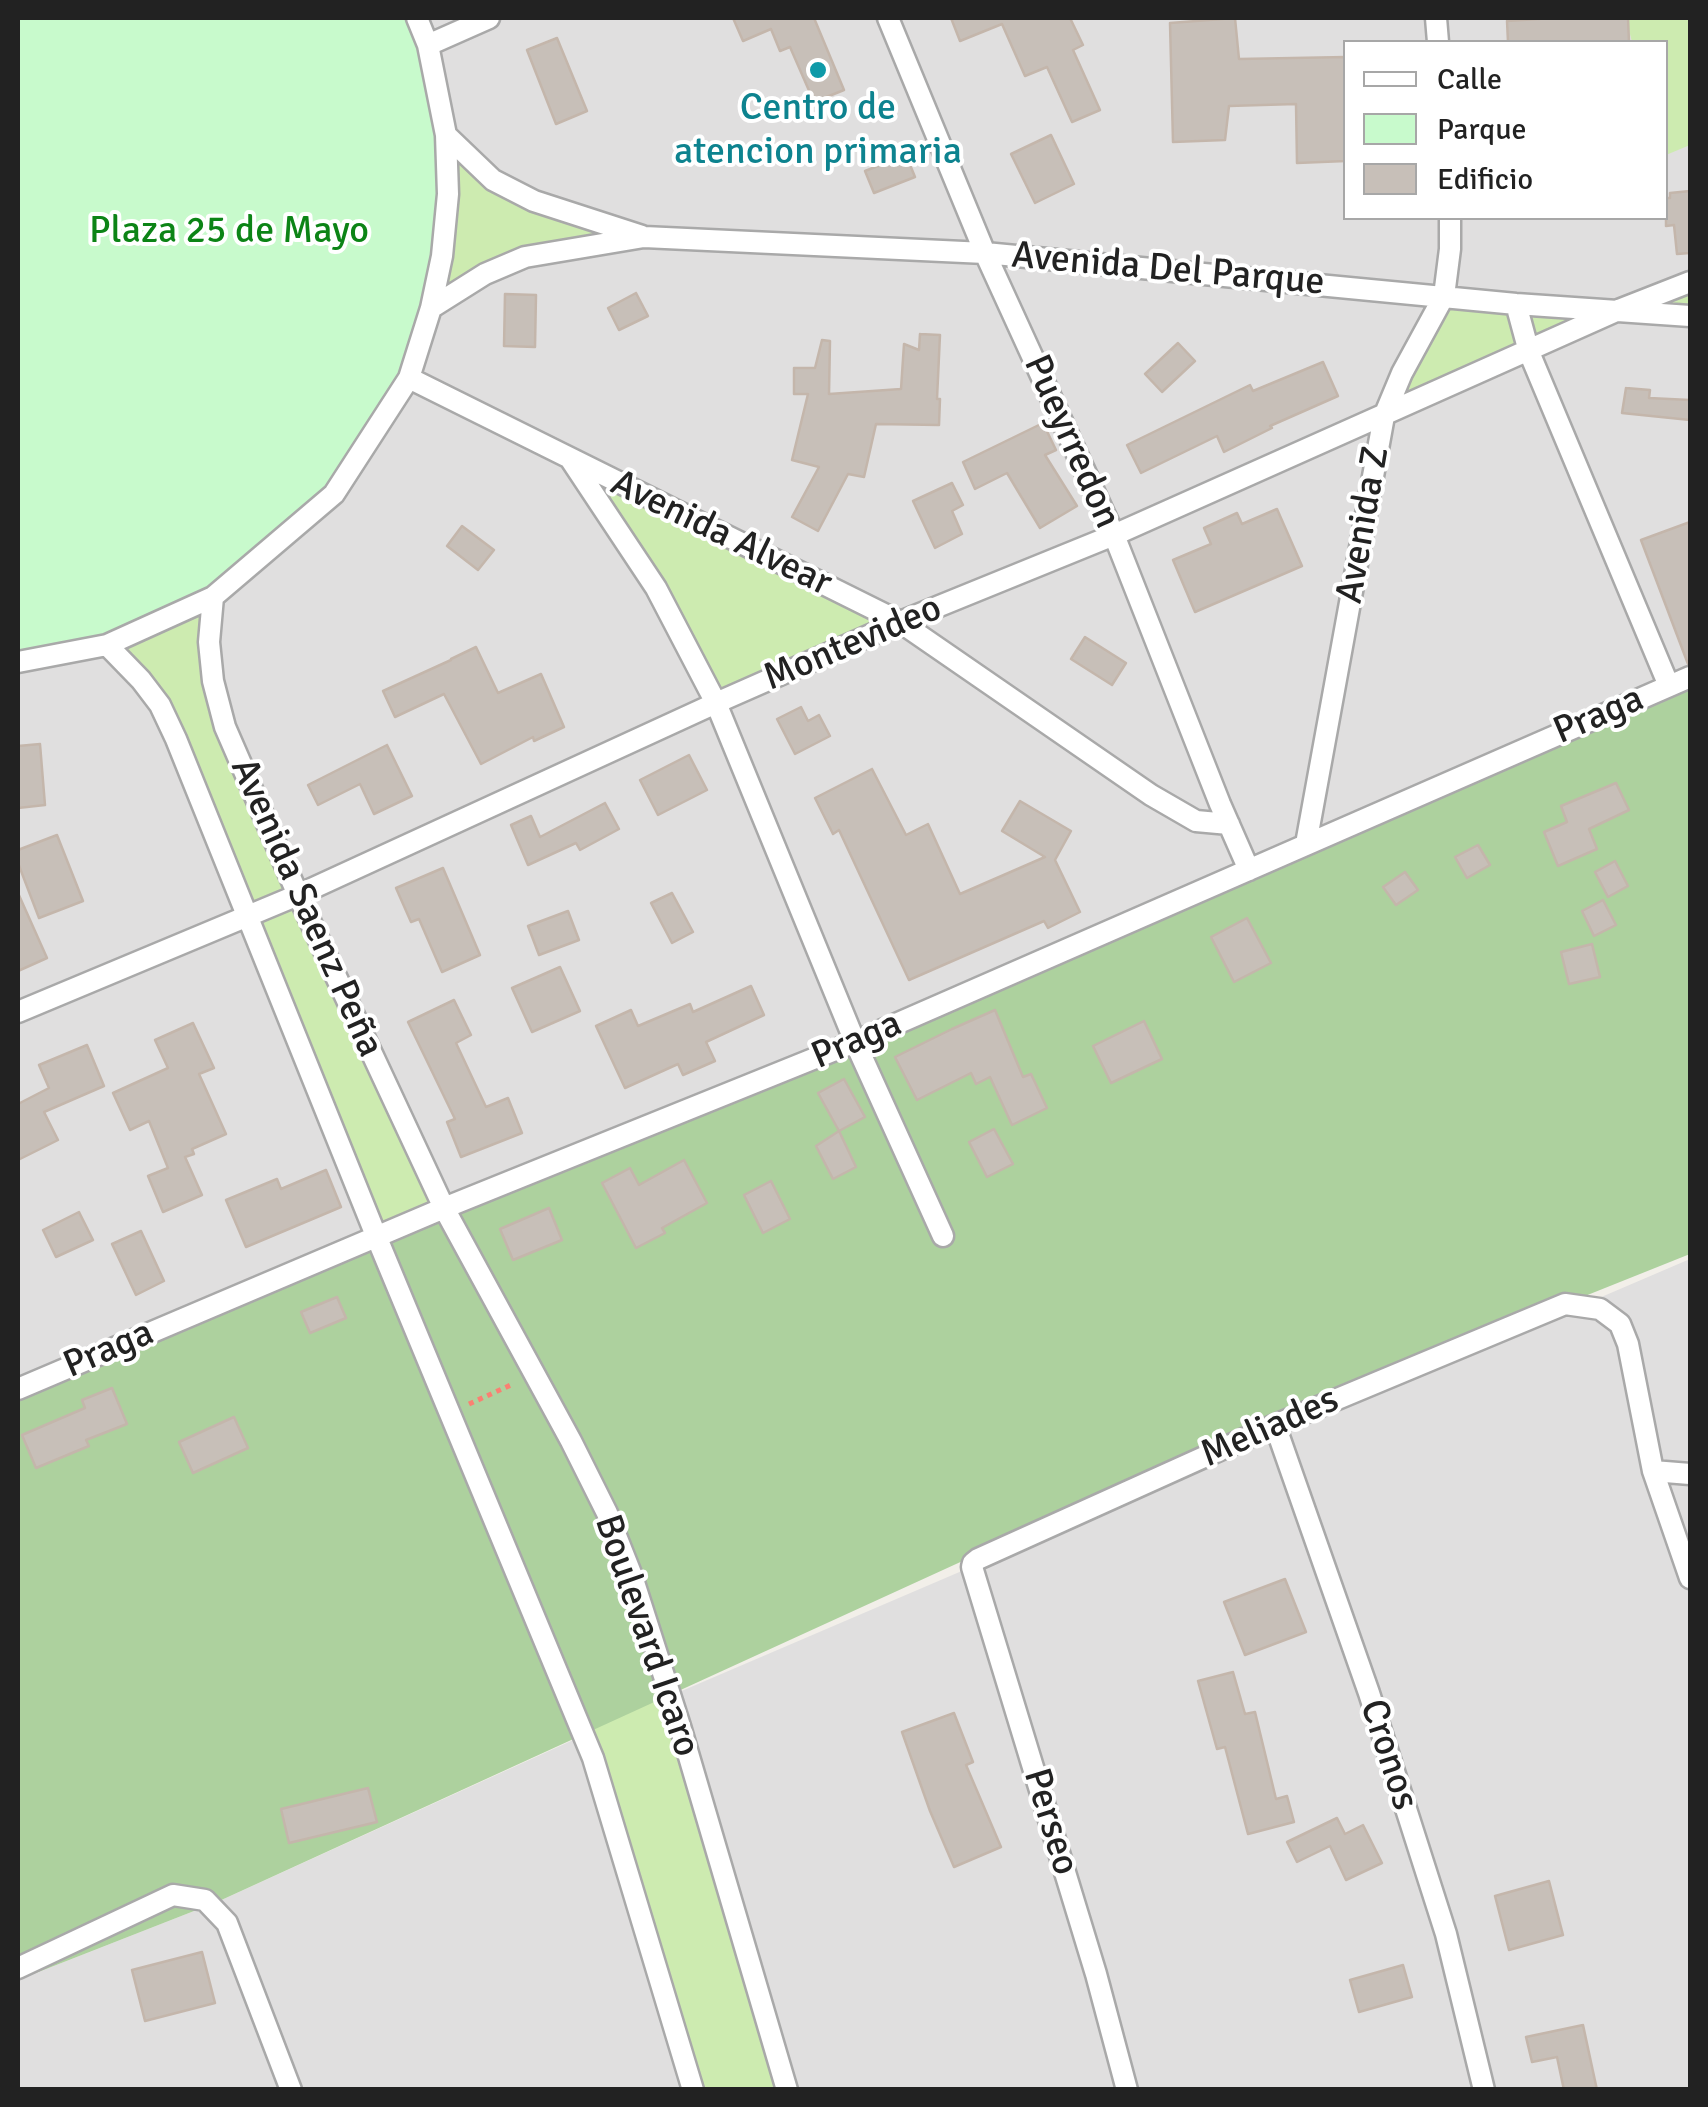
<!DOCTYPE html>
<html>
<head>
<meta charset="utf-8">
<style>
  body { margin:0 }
  #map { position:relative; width:1708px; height:2107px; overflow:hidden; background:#f2efe9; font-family:Signika,sans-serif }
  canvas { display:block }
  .frame { position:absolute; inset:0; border:20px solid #222; pointer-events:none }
  .legend { position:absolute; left:1343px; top:40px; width:325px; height:180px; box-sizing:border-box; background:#fff; border:2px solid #a7a7a7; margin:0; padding:12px 18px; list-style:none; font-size:30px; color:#222 }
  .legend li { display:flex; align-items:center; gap:20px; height:50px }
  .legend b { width:50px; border:2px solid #a7a7a7 }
</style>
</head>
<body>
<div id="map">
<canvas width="1708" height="2107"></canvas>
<div class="frame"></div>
<ul class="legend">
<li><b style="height:12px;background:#fff"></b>Calle</li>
<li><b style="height:28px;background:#c8facc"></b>Parque</li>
<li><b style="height:28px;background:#c7bfb8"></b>Edificio</li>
</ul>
</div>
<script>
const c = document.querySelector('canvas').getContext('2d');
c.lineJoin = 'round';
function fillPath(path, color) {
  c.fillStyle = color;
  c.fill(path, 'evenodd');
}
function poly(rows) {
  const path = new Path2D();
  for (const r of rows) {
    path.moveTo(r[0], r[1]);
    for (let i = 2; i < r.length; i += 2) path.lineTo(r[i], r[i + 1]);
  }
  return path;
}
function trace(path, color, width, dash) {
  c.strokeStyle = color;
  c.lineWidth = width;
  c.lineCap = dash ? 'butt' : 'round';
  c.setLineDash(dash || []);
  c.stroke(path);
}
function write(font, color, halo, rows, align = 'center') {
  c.font = font + ' Signika,sans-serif';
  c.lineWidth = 8;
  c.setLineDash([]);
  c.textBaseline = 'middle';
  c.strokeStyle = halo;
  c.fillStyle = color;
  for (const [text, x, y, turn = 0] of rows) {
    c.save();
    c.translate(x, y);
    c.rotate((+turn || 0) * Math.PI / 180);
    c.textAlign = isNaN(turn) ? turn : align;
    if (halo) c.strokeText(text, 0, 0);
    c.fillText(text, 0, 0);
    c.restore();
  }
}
fillPath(poly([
  [417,18,1690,18,1690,680,18,1389,18,662],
  [1346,42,1666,42,1666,218,1346,218],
  [1690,1259,1690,2089,18,2090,18,1980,217,1902,670,1696]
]), '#e0dfdf');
fillPath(poly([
  [1626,18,1690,18,1690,145,1666,155,1666,42,1632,42],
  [446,135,493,180,644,237,525,257,431,307],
  [1690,282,1690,316,1616,311,1384,416,1444,296,1616,311],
  [571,459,900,622,716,703],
  [213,597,213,681,390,1092,607,1513,787,2089,693,2089,593,1758,176,739,107,645]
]), '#cdebb0');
fillPath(poly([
  [1690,677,1690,1254,1565,1304,967,1559,217,1902,18,1980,18,1389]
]), '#add19e');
fillPath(poly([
  [18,18,415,18,446,135,442,256,409,378,334,494,213,597,107,645,18,662]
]), '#c8facc');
const building = poly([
  [733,18,814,18,844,90,814,102,790,47,780,51,771,29,743,41,733,18],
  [951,18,1070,18,1083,45,1073,50,1100,110,1072,122,1047,67,1025,76,1002,24,960,41,951,18],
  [1235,18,1239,59,1346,57,1346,161,1297,163,1296,104,1229,106,1225,140,1173,142,1170,23,1235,18],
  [1553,18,1628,18,1629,42,1508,42,1507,21,1553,18],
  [557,38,587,111,556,124,527,50,557,38],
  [1051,135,1074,184,1035,203,1011,154,1051,135],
  [906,155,915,177,874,193,865,171,906,155],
  [1690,191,1690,253,1677,254,1674,225,1666,226,1666,198,1670,198,1670,193,1690,191],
  [636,293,648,316,619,330,608,308,636,293],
  [505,294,536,295,535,347,504,346,505,294],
  [920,334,940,335,937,399,940,399,939,425,876,424,864,477,848,474,818,531,792,517,819,467,792,460,808,394,794,394,794,368,815,368,822,340,830,341,829,394,901,389,904,344,919,350,920,334],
  [1178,343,1195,361,1162,392,1145,374,1178,343],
  [1323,362,1338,396,1270,426,1272,428,1224,452,1217,436,1141,473,1127,445,1250,385,1253,391,1323,362],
  [1626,388,1650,390,1649,398,1690,400,1690,420,1622,413,1626,388],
  [1043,423,1056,450,1045,455,1077,506,1040,528,1007,473,975,489,963,462,1043,423],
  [952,483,963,505,952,511,962,534,935,548,913,501,952,483],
  [1277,509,1302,566,1195,612,1173,560,1211,544,1204,528,1237,513,1242,524,1277,509],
  [1690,522,1690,663,1688,664,1641,540,1690,522],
  [462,526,494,550,478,570,447,546,462,526],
  [1085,637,1126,663,1112,685,1071,659,1085,637],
  [476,647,498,693,541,674,564,727,534,741,533,737,481,764,444,694,395,717,383,691,451,660,451,659,476,647],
  [801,707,808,721,819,715,830,736,795,754,777,719,801,707],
  [40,744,45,805,18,808,18,746,40,744],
  [387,745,412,796,374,814,360,784,318,805,308,785,387,745],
  [689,755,707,790,658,815,640,780,689,755],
  [872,769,906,835,928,824,960,894,1045,857,1002,831,1020,801,1071,831,1055,860,1080,912,1048,928,1044,921,909,980,839,830,833,834,815,798,872,769],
  [1616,783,1629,810,1589,829,1597,849,1558,866,1544,832,1567,822,1561,806,1616,783],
  [605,803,619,829,580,850,576,843,528,865,511,825,531,816,540,837,605,803],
  [57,835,83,901,39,918,18,863,18,850,57,835],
  [1478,845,1490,865,1467,878,1455,857,1478,845],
  [1615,861,1628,886,1608,897,1595,872,1615,861],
  [443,868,480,955,442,972,419,919,411,922,396,888,443,868],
  [1405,872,1418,890,1396,905,1383,887,1405,872],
  [18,893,47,958,18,971,18,893],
  [672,893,693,932,672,943,651,903,672,893],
  [1603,900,1616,925,1594,936,1582,911,1603,900],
  [568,911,579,940,539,955,528,926,568,911],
  [1247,918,1271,963,1234,982,1211,937,1247,918],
  [1592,944,1600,977,1569,984,1561,952,1592,944],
  [560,967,580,1011,532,1032,512,988,560,967],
  [751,986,764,1015,706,1042,715,1061,683,1075,678,1064,625,1088,596,1026,631,1010,638,1026,690,1004,693,1012,751,986],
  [454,1000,471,1035,456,1043,486,1107,508,1098,522,1133,461,1157,447,1122,455,1119,408,1022,454,1000],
  [995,1010,1023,1077,1031,1074,1047,1108,1012,1125,990,1077,976,1084,971,1073,917,1100,895,1057,952,1029,995,1010],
  [1144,1021,1162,1059,1111,1083,1093,1046,1144,1021],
  [193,1023,214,1068,199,1074,226,1134,192,1149,194,1154,185,1157,202,1195,163,1212,148,1176,168,1168,149,1121,130,1130,113,1093,168,1068,155,1040,193,1023],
  [87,1045,104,1086,44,1112,58,1140,18,1160,18,1104,49,1088,39,1065,87,1045],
  [844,1079,865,1117,839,1131,818,1093,844,1079],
  [994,1129,1013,1164,987,1177,969,1142,994,1129],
  [839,1131,856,1167,833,1179,816,1146,839,1131],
  [684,1160,707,1203,662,1228,665,1233,636,1248,602,1183,630,1168,639,1185,684,1160],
  [326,1170,341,1207,246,1247,226,1200,277,1179,281,1189,326,1170],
  [771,1181,790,1219,763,1233,744,1195,771,1181],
  [549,1208,562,1240,513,1260,500,1229,549,1208],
  [79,1212,93,1240,56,1257,43,1230,79,1212],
  [141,1231,164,1281,136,1295,112,1244,141,1231],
  [337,1297,346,1318,310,1333,301,1312,337,1297],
  [112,1388,127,1424,86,1440,89,1446,36,1468,22,1435,85,1408,82,1400,112,1388],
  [234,1417,248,1448,193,1473,179,1442,234,1417],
  [1285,1579,1306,1632,1245,1655,1224,1602,1285,1579],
  [1233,1672,1245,1714,1255,1712,1276,1799,1287,1796,1294,1822,1248,1834,1225,1747,1217,1749,1198,1681,1233,1672],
  [954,1713,973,1762,966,1765,1001,1847,954,1867,930,1811,902,1732,954,1713],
  [368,1788,377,1822,289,1843,281,1809,368,1788],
  [1337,1818,1345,1834,1363,1825,1382,1863,1346,1880,1330,1846,1297,1862,1287,1842,1337,1818],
  [1549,1881,1563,1935,1509,1950,1495,1896,1549,1881],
  [202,1952,215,2003,145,2021,132,1970,202,1952],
  [1403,1965,1412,1997,1359,2012,1350,1980,1403,1965],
  [1583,2025,1597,2090,1564,2090,1557,2057,1532,2062,1526,2037,1583,2025]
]);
fillPath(building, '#c7bfb8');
trace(building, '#c4b6ab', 2.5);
const minor = poly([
  [888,18,985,253,1114,535,1220,804,1249,870],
  [1436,18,1438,42],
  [428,45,489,18],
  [446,135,493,180,534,201,642,236],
  [1516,304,1529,352,1669,686],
  [431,308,485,274,525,257,644,237,985,253,1516,304,1690,316],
  [409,378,900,622,1151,795,1196,821,1229,824],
  [571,460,656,588,716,703,855,1042,943,1236],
  [213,597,209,642,213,681,225,727,298,895,444,1208,571,1441,607,1513,632,1576,680,1726,787,2090],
  [107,645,141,680,160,705,176,739,377,1238,593,1758,693,2090],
  [18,662,107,645,213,597,334,494,409,378,431,308,442,256,448,194,446,135,428,45,417,18],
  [1306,844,1384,416,1402,373,1444,296,1450,249,1450,218],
  [18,1012,298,895,716,703,900,622,1114,535,1616,311,1690,282],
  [18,1389,444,1208,855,1042,1690,677],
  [1275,1425,1369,1693,1446,1934,1484,2090],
  [1653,1471,1690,1474],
  [18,1968,173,1895,205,1900,227,1923,291,2090],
  [1127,2090,1096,1974,972,1567,973,1563,978,1559,1275,1425,1565,1304,1600,1309,1620,1324,1628,1344,1653,1471,1690,1578]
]);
trace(minor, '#a9a9a9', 25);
trace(poly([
  [469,1404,513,1384]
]), '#fa8072', 5, [5, 5]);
trace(minor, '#fff', 20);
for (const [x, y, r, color] of [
  [818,70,10,"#0f9aa8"]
]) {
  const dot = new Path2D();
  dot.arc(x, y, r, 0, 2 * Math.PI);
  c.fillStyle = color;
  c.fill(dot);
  trace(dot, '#fff', 4);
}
write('38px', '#0d838f', '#fff', [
  ["Centro de",818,109],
  ["atencion primaria",818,153]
]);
write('38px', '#0c8416', '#fff', [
  ["Plaza 25 de Mayo",229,232]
]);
write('38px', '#222', '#fff', [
  ["Avenida Del Parque",1168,270,5],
  ["Pueyrredon",1071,442,66],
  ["Avenida Z",1364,525,-80],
  ["Avenida Alvear",721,534,26],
  ["Montevideo",853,644,-23],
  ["Praga",1599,716,-23],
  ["Avenida Saenz Peña",306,908,66],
  ["Praga",857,1041,-23],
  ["Praga",109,1350,-23],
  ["Meliades",1270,1428,-24],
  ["Boulevard Icaro",646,1636,71],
  ["Cronos",1388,1755,72],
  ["Perseo",1050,1822,73]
]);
</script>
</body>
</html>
